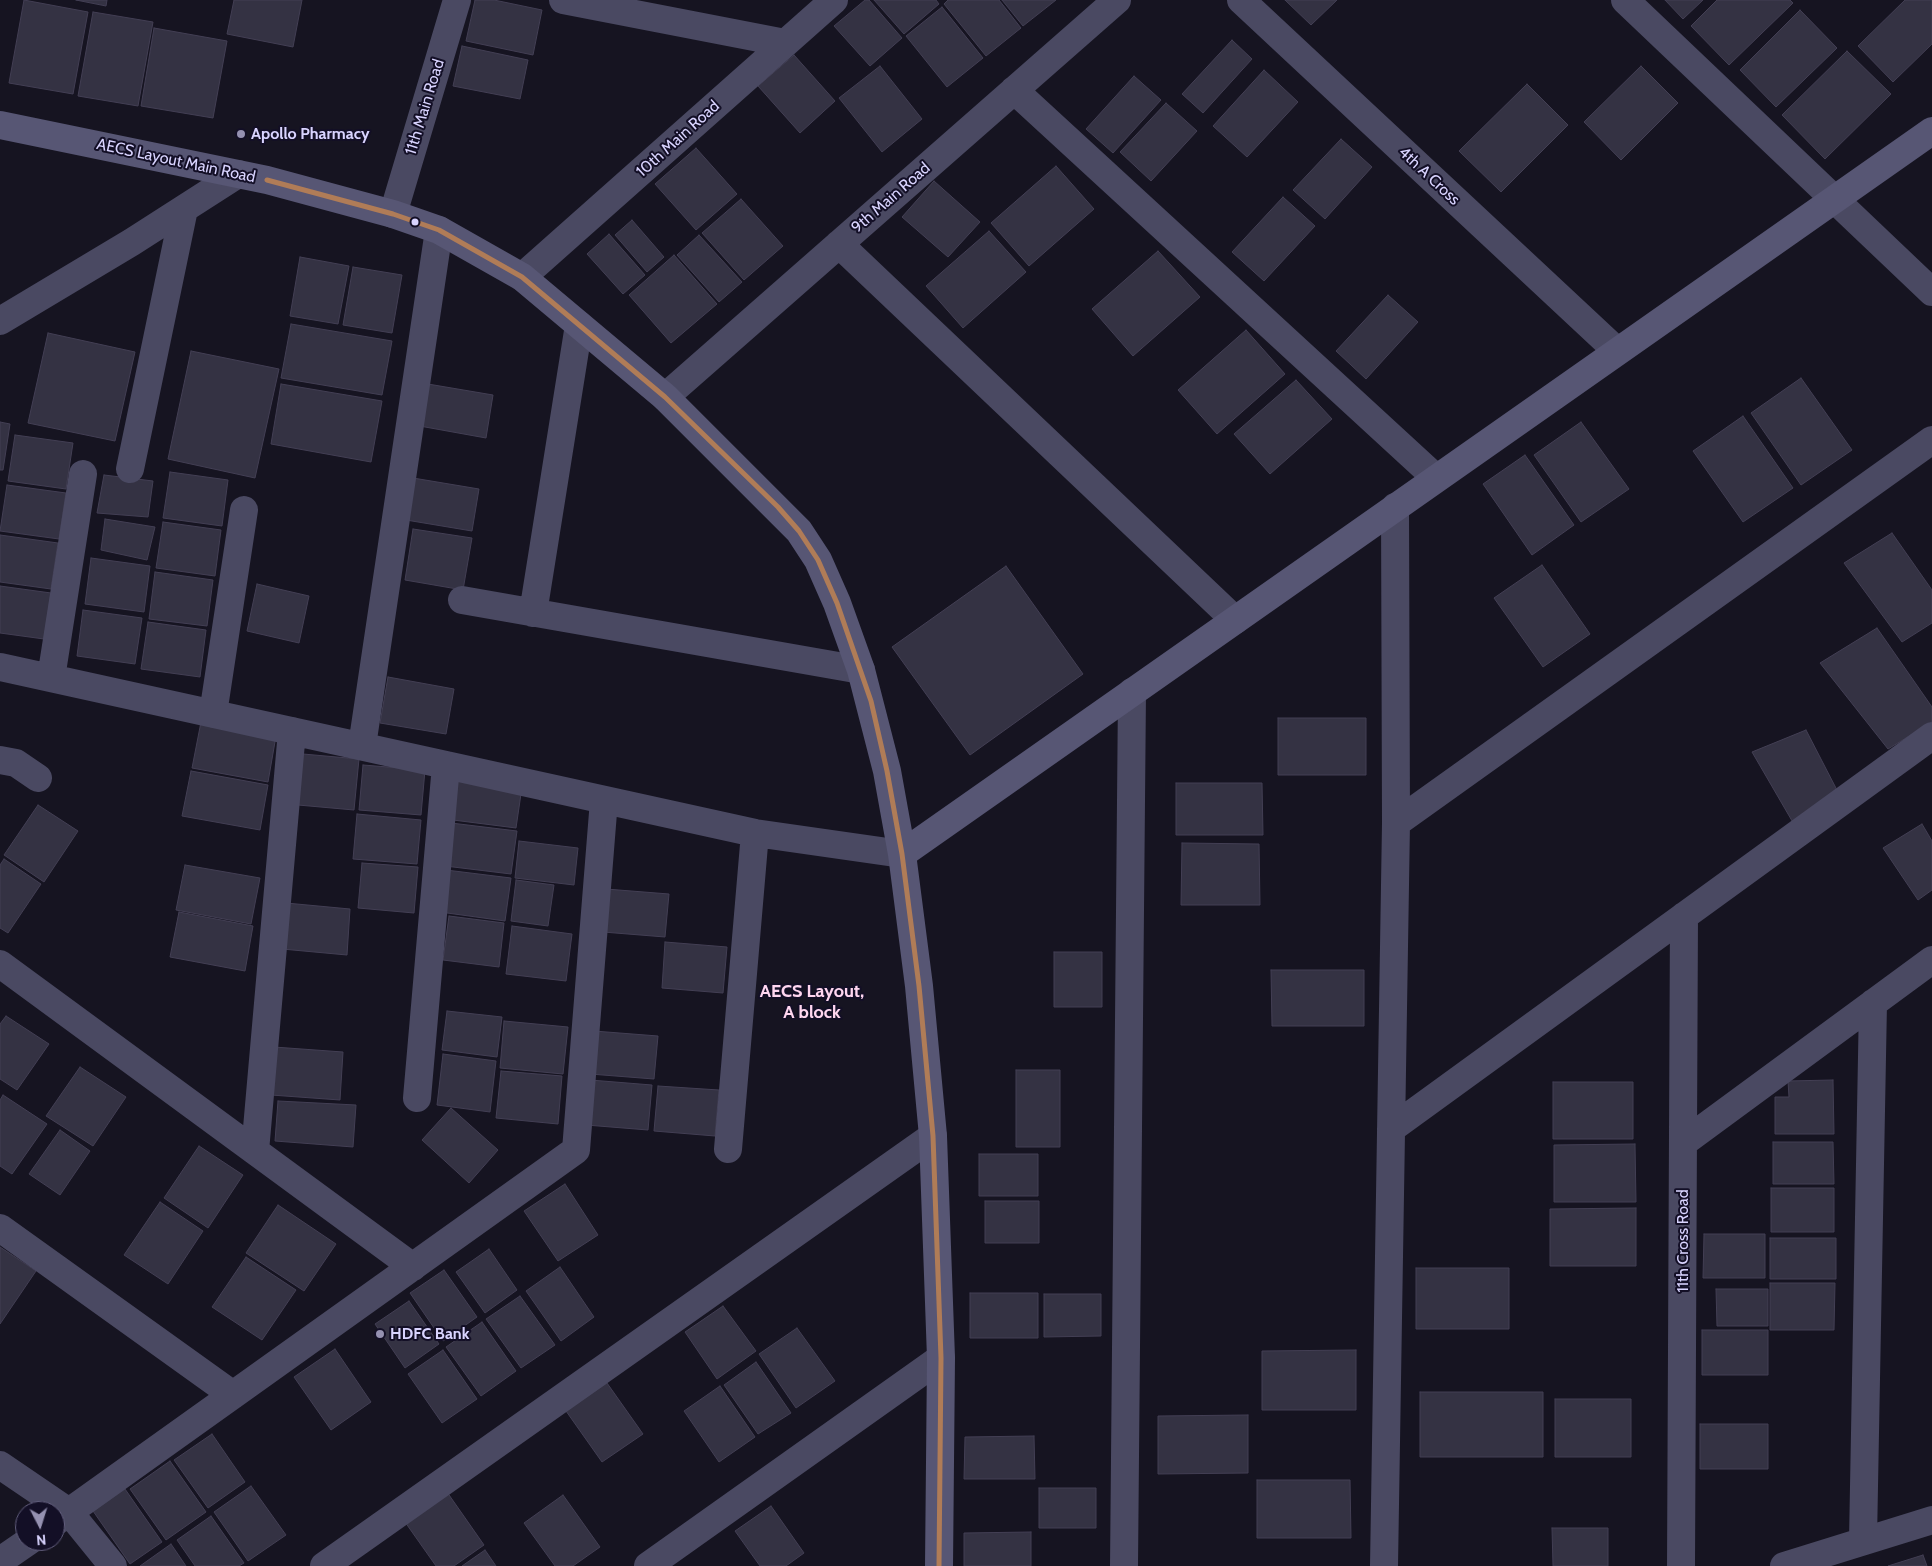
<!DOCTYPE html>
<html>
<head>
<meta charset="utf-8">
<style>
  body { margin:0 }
  #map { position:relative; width:1932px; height:1566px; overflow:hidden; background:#161421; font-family:Cabin,sans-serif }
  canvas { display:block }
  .north { position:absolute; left:15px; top:1501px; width:50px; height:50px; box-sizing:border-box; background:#130f26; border:1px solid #625e7d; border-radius:50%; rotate:175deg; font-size:14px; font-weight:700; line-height:20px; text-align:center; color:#d9d4ff }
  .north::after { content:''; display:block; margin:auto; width:18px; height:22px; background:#9591b1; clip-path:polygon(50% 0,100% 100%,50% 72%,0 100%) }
</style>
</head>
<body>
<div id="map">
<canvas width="1932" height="1566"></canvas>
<div class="north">N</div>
</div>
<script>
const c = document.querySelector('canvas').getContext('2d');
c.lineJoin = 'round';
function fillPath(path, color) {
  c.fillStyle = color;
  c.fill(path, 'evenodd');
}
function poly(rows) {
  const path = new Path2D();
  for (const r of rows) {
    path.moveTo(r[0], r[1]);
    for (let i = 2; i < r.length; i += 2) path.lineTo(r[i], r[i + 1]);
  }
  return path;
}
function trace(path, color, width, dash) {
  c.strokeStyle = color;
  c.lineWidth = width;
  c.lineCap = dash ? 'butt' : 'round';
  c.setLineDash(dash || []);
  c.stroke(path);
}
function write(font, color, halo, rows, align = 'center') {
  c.font = font + ' Cabin,sans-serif';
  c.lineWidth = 4;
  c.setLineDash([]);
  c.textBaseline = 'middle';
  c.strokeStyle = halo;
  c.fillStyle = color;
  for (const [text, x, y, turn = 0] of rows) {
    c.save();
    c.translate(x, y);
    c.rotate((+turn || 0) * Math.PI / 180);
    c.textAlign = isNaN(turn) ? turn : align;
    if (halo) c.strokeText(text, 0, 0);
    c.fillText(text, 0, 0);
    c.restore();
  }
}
const building = poly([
  [24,0,88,12,73,94,9,83,24,0],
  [76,0,107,0,106,6,76,0],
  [234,0,302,0,293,47,227,34,234,0],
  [475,0,494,0,542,10,533,55,466,41,475,0],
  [865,0,869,0,902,38,870,66,834,26,865,0],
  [874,0,936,0,939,4,904,34,874,0],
  [948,0,999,0,1021,28,986,56,944,4,948,0],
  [1002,0,1056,0,1023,26,1002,0],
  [1285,0,1337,0,1311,25,1285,0],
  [1665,0,1703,0,1683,19,1665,0],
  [1717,0,1790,0,1793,3,1729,65,1691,26,1717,0],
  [1905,0,1932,0,1932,44,1893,82,1858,46,1905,0],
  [942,7,983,58,947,87,906,36,942,7],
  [1800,10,1837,48,1776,107,1740,70,1800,10],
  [93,12,153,22,138,106,78,96,93,12],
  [154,28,227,41,213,118,141,106,154,28],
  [1232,40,1252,59,1203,113,1182,94,1232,40],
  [462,46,528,60,520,99,453,86,462,46],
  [1847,51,1891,94,1825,159,1782,115,1847,51],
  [794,55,835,101,800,133,758,86,794,55],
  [880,66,922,119,882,152,839,98,880,66],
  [1641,66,1678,103,1621,160,1584,122,1641,66],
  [1264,70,1298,102,1247,157,1213,126,1264,70],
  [1134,76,1161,100,1113,153,1086,129,1134,76],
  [1527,84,1568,125,1501,192,1459,151,1527,84],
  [1166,103,1197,131,1151,181,1120,152,1166,103],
  [1341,139,1372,167,1325,219,1293,190,1341,139],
  [696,148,737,194,696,230,655,184,696,148],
  [1056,166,1094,209,1029,266,991,223,1056,166],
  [934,181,980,222,948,257,902,217,934,181],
  [1283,197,1315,226,1264,281,1232,252,1283,197],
  [741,199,783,246,744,280,702,233,741,199],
  [632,220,664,257,647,272,615,235,632,220],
  [989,231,1026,272,963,328,926,286,989,231],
  [609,234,645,275,623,294,587,254,609,234],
  [699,235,742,282,719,302,677,255,699,235],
  [1158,251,1200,297,1133,356,1092,309,1158,251],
  [674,255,717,304,671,343,629,295,674,255],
  [300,257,349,266,338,324,290,316,300,257],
  [353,267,402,275,392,333,343,325,353,267],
  [1388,295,1418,322,1366,379,1336,351,1388,295],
  [291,324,392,341,382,395,281,378,291,324],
  [1246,330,1285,374,1217,434,1178,390,1246,330],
  [48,333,135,352,115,441,28,423,48,333],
  [191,351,279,369,255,478,168,459,191,351],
  [1801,378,1852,450,1801,485,1751,413,1801,378],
  [1296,380,1332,419,1270,474,1234,434,1296,380],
  [422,383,493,395,486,438,414,425,422,383],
  [281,384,382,401,371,462,271,444,281,384],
  [1743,416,1793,488,1743,522,1693,451,1743,416],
  [0,422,10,424,3,470,0,470,0,422],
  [1581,422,1629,489,1581,522,1534,455,1581,422],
  [15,435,73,443,66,489,8,481,15,435],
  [1525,455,1574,525,1532,555,1483,484,1525,455],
  [170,472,228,480,222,526,163,518,170,472],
  [104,475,153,481,148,517,97,513,104,475],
  [413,478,479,489,472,531,406,520,413,478],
  [7,485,66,493,59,539,0,531,7,485],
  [105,519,155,527,147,560,101,550,105,519],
  [163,522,221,530,215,576,156,568,163,522],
  [413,529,472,538,463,590,405,580,413,529],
  [1892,533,1932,590,1932,623,1902,642,1844,563,1892,533],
  [0,535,58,543,51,589,0,582,0,535],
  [91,558,150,566,144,612,85,604,91,558],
  [1542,565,1590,634,1543,667,1494,598,1542,565],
  [1006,566,1083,674,970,755,892,647,1006,566],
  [155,572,213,580,207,626,149,619,155,572],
  [257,584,309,596,299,643,247,631,257,584],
  [0,586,51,593,44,639,0,633,0,586],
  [83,610,142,618,135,664,77,656,83,610],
  [148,622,206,630,200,677,141,669,148,622],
  [1877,628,1932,707,1932,722,1888,749,1820,663,1877,628],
  [388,677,454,689,446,734,380,723,388,677],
  [1278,718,1366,718,1366,775,1278,775,1278,718],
  [201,722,276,736,268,782,192,768,201,722],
  [1806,730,1838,792,1795,826,1752,752,1806,730],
  [303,754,359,759,354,810,298,805,303,754],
  [363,765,425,770,421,815,359,810,363,765],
  [191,771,268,785,260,830,182,816,191,771],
  [458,779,522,787,516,828,453,820,458,779],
  [1176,783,1262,783,1263,835,1176,835,1176,783],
  [38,805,78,831,44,882,4,855,38,805],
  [357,814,421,820,417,864,353,859,357,814],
  [451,823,517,831,511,874,445,866,451,823],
  [1922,824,1932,841,1932,890,1918,900,1883,848,1922,824],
  [519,841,578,848,574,885,515,878,519,841],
  [1182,843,1259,844,1260,905,1181,905,1182,843],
  [4,859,41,884,8,933,0,928,0,865,4,859],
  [362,863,418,867,414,913,358,908,362,863],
  [185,865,260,878,251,924,176,910,185,865],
  [446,870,511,878,505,921,440,912,446,870],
  [516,880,554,885,548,926,511,921,516,880],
  [606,889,669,894,665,937,603,932,606,889],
  [286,903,350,909,347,955,282,949,286,903],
  [179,912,253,926,245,971,170,957,179,912],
  [449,916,504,923,499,967,443,960,449,916],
  [512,926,572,934,566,981,506,974,512,926],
  [665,942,727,947,723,993,662,988,665,942],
  [1054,952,1102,952,1102,1007,1054,1007,1054,952],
  [1271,970,1364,970,1364,1026,1272,1026,1271,970],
  [447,1011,502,1017,497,1057,442,1050,447,1011],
  [6,1016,49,1044,17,1090,0,1079,0,1024,6,1016],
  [504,1021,568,1027,563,1074,500,1068,504,1021],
  [594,1031,658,1036,654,1079,590,1074,594,1031],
  [274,1047,343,1052,340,1100,271,1095,274,1047],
  [443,1054,496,1061,490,1112,437,1105,443,1054],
  [80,1067,126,1097,93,1146,46,1116,80,1067],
  [1016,1070,1060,1070,1060,1147,1016,1147,1016,1070],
  [501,1071,562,1076,558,1124,496,1118,501,1071],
  [590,1080,652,1085,648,1130,586,1125,590,1080],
  [1833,1080,1834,1134,1775,1134,1775,1097,1789,1097,1788,1081,1833,1080],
  [1553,1082,1633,1082,1633,1139,1553,1139,1553,1082],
  [658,1086,719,1090,715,1136,654,1131,658,1086],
  [3,1095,47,1124,12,1174,0,1166,0,1100,3,1095],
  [278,1101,356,1105,353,1147,275,1141,278,1101],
  [451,1108,498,1150,469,1183,422,1140,451,1108],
  [60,1130,90,1151,60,1195,29,1174,60,1130],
  [1773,1142,1833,1142,1834,1184,1773,1184,1773,1142],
  [1635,1144,1636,1202,1554,1202,1554,1145,1635,1144],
  [199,1146,243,1175,208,1228,164,1198,199,1146],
  [979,1154,1038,1154,1038,1196,979,1196,979,1154],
  [565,1184,598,1235,558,1261,524,1211,565,1184],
  [1771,1188,1834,1188,1834,1232,1771,1232,1771,1188],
  [985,1201,1039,1201,1039,1243,985,1243,985,1201],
  [160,1202,203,1231,168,1284,124,1255,160,1202],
  [278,1205,336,1244,304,1291,246,1253,278,1205],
  [1636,1208,1636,1266,1550,1266,1550,1209,1636,1208],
  [1704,1234,1765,1234,1765,1278,1703,1278,1704,1234],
  [1770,1238,1836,1238,1836,1279,1770,1279,1770,1238],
  [0,1247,36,1271,0,1324,0,1247],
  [489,1249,517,1290,485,1313,456,1272,489,1249],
  [246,1257,296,1290,262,1340,212,1307,246,1257],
  [560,1267,594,1317,561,1341,526,1291,560,1267],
  [1416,1268,1509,1268,1509,1329,1416,1329,1416,1268],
  [444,1270,477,1317,443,1341,410,1293,444,1270],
  [1770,1283,1835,1283,1834,1330,1770,1330,1770,1283],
  [1716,1289,1768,1289,1768,1326,1717,1326,1716,1289],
  [970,1293,1038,1293,1038,1338,970,1338,970,1293],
  [1044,1294,1101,1294,1101,1336,1044,1337,1044,1294],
  [520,1296,555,1345,521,1368,486,1319,520,1296],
  [409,1301,439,1344,405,1368,375,1324,409,1301],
  [723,1306,756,1351,717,1379,685,1332,723,1306],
  [482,1322,516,1371,481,1396,446,1347,482,1322],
  [797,1328,835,1381,796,1408,759,1354,797,1328],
  [1702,1330,1768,1330,1768,1375,1702,1375,1702,1330],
  [335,1349,371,1402,331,1430,294,1377,335,1349],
  [443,1350,477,1399,442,1423,408,1374,443,1350],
  [1356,1350,1356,1410,1262,1410,1262,1351,1356,1350],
  [756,1362,791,1413,758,1434,724,1385,756,1362],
  [607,1383,643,1434,602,1462,566,1411,607,1383],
  [720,1386,755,1437,719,1462,684,1411,720,1386],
  [1420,1392,1543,1392,1543,1457,1420,1457,1420,1392],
  [1555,1399,1631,1399,1631,1457,1555,1457,1555,1399],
  [1248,1415,1248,1473,1158,1474,1158,1416,1248,1415],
  [1700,1424,1768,1424,1768,1469,1700,1469,1700,1424],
  [212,1434,245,1482,208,1508,174,1460,212,1434],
  [1034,1436,1035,1479,964,1479,965,1437,1034,1436],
  [170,1461,206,1512,166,1540,130,1489,170,1461],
  [1257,1480,1350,1480,1351,1538,1257,1538,1257,1480],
  [251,1486,286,1535,248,1561,214,1512,251,1486],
  [1039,1488,1096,1488,1096,1528,1039,1528,1039,1488],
  [125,1489,162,1542,130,1564,93,1511,125,1489],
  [447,1492,484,1545,454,1566,436,1566,405,1522,447,1492],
  [563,1495,600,1547,573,1566,555,1566,524,1523,563,1495],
  [771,1506,804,1553,786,1566,760,1566,735,1531,771,1506],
  [211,1516,244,1563,239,1566,195,1566,177,1540,211,1516],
  [1552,1528,1608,1528,1608,1566,1553,1566,1552,1528],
  [1031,1532,1031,1566,964,1566,964,1533,1031,1532],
  [171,1544,186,1566,140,1566,171,1544],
  [485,1550,496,1566,462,1566,485,1550],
  [1923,1555,1927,1566,1888,1566,1923,1555]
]);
fillPath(building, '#343243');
trace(building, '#433f54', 1);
trace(poly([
  [563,0,785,43],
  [1241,0,1617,351],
  [1625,0,1932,292],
  [1014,90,1436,478],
  [393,214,457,0],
  [839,244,1235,620],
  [522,277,834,0],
  [0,321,132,242,238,174],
  [665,397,1117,0],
  [130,469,184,209],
  [462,600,861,670],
  [533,613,579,325],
  [0,667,755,833,902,854],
  [51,678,83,474],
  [213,714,244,510],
  [362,746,439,230],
  [0,760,16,763,38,778],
  [1396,823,1932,440],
  [0,964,413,1267],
  [417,1098,446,765],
  [1391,1129,1932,736],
  [1683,1143,1932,960],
  [728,1149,755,833],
  [255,1151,292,731],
  [0,1228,233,1395],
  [0,1465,69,1512,113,1566],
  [55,1522,576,1150,604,800],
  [1863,1540,1873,1003],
  [0,1561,29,1541],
  [324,1566,933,1136],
  [648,1566,941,1358],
  [1124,1566,1132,692],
  [1384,1566,1396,823,1395,507],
  [1681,1566,1684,916],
  [1784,1566,1932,1520]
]), '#4a4962', 28);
trace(poly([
  [0,125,267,180,393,214,439,230,522,277,665,397,799,531,818,560,837,603,861,670,887,771,902,854,919,986,933,1136,941,1358,939,1566],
  [902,854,1932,131]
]), '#575674', 28);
trace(poly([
  [267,180,393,214,439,230,522,277,665,397,778,507,799,531,818,560,837,603,871,701,887,771,902,854,919,986,933,1136,941,1358,939,1566]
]), '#b07c57', 5);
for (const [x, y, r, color] of [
  [241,134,5,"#9591b1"],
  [415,222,4.5,"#d9d4ff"],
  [380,1334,5,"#9591b1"]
]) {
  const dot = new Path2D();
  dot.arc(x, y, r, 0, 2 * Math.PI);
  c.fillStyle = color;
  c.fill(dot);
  trace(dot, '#130f26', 2);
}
write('16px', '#d9d4ff', '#130f26', [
  ["11th Main Road",425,107,-73],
  ["10th Main Road",678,139,-42],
  ["AECS Layout Main Road",176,161,12],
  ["4th A Cross",1429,176,43],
  ["9th Main Road",891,198,-41],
  ["11th Cross Road",1683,1241,-90]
]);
write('bold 16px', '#d9d4ff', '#130f26', [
  ["Apollo Pharmacy",251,134],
  ["HDFC Bank",390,1334]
], 'left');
write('bold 18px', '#ffd6f0', '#130f26', [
  ["AECS Layout,",812,992],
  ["A block",812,1013]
]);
</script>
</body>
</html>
